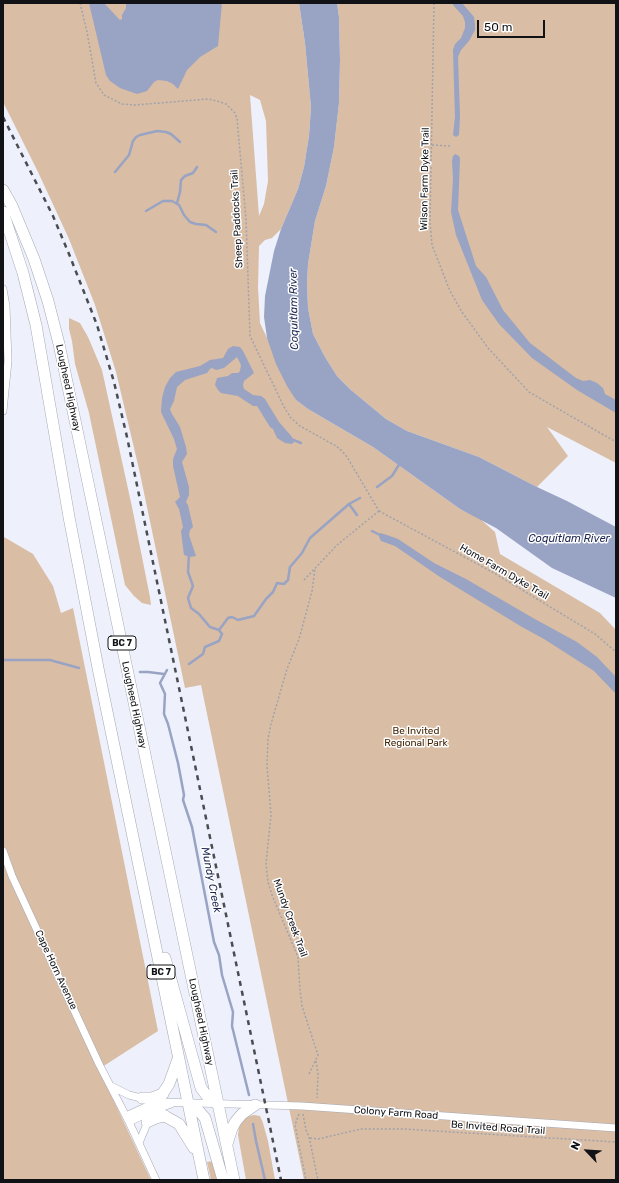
<!DOCTYPE html>
<html>
<head>
<meta charset="utf-8">
<style>
  body { margin:0 }
  #map { position:relative; width:619px; height:1183px; overflow:hidden; background:#eef1fc; font-family:Rubik,sans-serif }
  canvas { display:block }
  .frame { position:absolute; inset:0; border:4px solid #111216; pointer-events:none }
  .north { position:absolute; left:567px; top:1131px; width:40px; height:40px; -webkit-text-stroke:3px #fff; paint-order:stroke; rotate:295deg; font-size:11px; font-weight:700; line-height:16px; text-align:center; color:#111216 }
  .north::after { content:''; display:block; margin:auto; width:14px; height:18px; background:#111216; clip-path:polygon(50% 0,100% 100%,50% 72%,0 100%) }
  .scale { position:absolute; left:477px; top:20px; width:68px; height:18px; box-sizing:border-box; border:2px solid #111216; border-top:0; padding-left:5px; font-size:12px; line-height:14px; white-space:nowrap; color:#111216; -webkit-text-stroke:3px #fff; paint-order:stroke }
</style>
</head>
<body>
<div id="map">
<canvas width="619" height="1183"></canvas>
<div class="frame"></div>
<div class="north">N</div>
<div class="scale">50 m</div>
</div>
<script>
const c = document.querySelector('canvas').getContext('2d');
c.lineJoin = 'round';
function fillPath(path, color) {
  c.fillStyle = color;
  c.fill(path, 'evenodd');
}
function poly(rows) {
  const path = new Path2D();
  for (const r of rows) {
    path.moveTo(r[0], r[1]);
    for (let i = 2; i < r.length; i += 2) path.lineTo(r[i], r[i + 1]);
  }
  return path;
}
function trace(path, color, width, dash) {
  c.strokeStyle = color;
  c.lineWidth = width;
  c.lineCap = dash ? 'butt' : 'round';
  c.setLineDash(dash || []);
  c.stroke(path);
}
function write(font, color, halo, rows, align = 'center') {
  c.font = font + ' Rubik,sans-serif';
  c.lineWidth = 3;
  c.setLineDash([]);
  c.textBaseline = 'middle';
  c.strokeStyle = halo;
  c.fillStyle = color;
  for (const [text, x, y, turn = 0] of rows) {
    c.save();
    c.translate(x, y);
    c.rotate((+turn || 0) * Math.PI / 180);
    c.textAlign = isNaN(turn) ? turn : align;
    if (halo) c.strokeText(text, 0, 0);
    c.fillText(text, 0, 0);
    c.restore();
  }
}
fillPath(poly([
  [3,3,299,3,305,43,311,107,309,136,304,167,298,189,281,229,272,238,265,240,259,246,258,288,260,323,296,400,308,409,373,447,460,509,479,518,495,532,500,554,600,613,616,630,616,1180,304,1180,201,685,185,688,139,469,116,372,95,305,69,239,38,172,3,102],
  [250,95,260,100,266,121,268,181,264,204,259,216],
  [337,3,616,3,616,463,547,427,568,456,537,487,479,457,407,431,386,419,351,390,337,376,325,357,313,334,308,308,307,283,308,264,315,221,326,186,334,147,339,103,340,60,339,17],
  [69,318,80,323,88,337,102,370,132,507,150,597,151,605,142,603,134,596,125,585,89,413,75,364,72,341,69,329],
  [4,537,33,554,53,586,61,613,73,608,158,1031,99,1069,151,1180,3,1180,3,539],
  [254,1115,260,1116,263,1123,268,1141,275,1180,246,1180,238,1135,239,1127,241,1122,246,1117],
  [214,1161,219,1180,211,1180,207,1162]
]), '#d9bda5');
fillPath(poly([
  [89,3,104,3,118,18,120,20,122,19,122,15,126,8,126,3,222,3,218,46,200,57,187,70,178,89,173,84,167,81,158,80,154,82,147,91,137,94,120,88,110,81,106,75],
  [299,3,337,3,339,17,340,60,339,103,334,147,326,186,315,221,308,264,307,283,308,308,313,334,325,357,337,376,351,390,386,419,407,431,479,457,537,487,567,501,616,527,616,598,552,568,496,528,460,509,373,447,308,409,296,400,287,386,276,364,267,338,264,317,265,296,274,251,281,229,298,189,304,167,309,136,311,107,305,43],
  [453,3,462,3,474,17,475,25,475,30,469,41,461,50,458,57,460,116,459,135,456,137,453,135,455,117,453,50,455,44,461,38,465,28,465,22,463,16,453,5],
  [455,154,459,156,460,159,458,210,476,266,486,277,503,310,530,343,576,378,583,381,590,380,597,383,603,388,605,394,616,400,616,413,577,390,532,358,499,324,482,300,456,235,451,212,453,179,452,161,453,156],
  [233,346,240,347,243,351,254,373,244,381,243,385,244,389,253,395,261,396,265,399,279,422,292,437,294,442,292,444,285,443,277,438,273,429,270,427,257,406,253,406,238,396,221,393,218,390,215,385,217,378,228,376,232,373,238,373,240,371,241,365,237,357,224,368,216,370,212,368,210,369,207,373,185,380,177,387,174,401,170,409,172,414,180,427,186,447,187,454,182,462,189,487,189,495,186,502,188,505,193,527,190,530,189,535,196,556,190,557,184,555,181,531,183,527,179,509,175,502,180,497,173,466,173,459,177,449,174,439,161,412,162,398,165,387,170,378,176,372,200,366,210,360,223,358,228,349],
  [380,533,387,535,398,539,434,563,466,579,533,618,577,642,597,657,616,677,616,694,594,671,544,639,522,627,440,577,395,546,381,541,379,537]
]), '#99a3c3');
trace(poly([
  [115,172,129,155,133,141,136,137,140,135,157,131,166,132,171,134,180,142],
  [177,203,180,192,181,180,185,176,193,173,197,167],
  [146,211,163,201,172,201,179,205,184,215,190,222,196,224,206,225,216,232],
  [291,439,301,443],
  [377,487,392,476,400,463],
  [349,504,357,515],
  [372,531,382,536],
  [189,554,188,572,193,586,188,598,191,608,199,614,210,627,219,630],
  [3,660,50,660,79,668],
  [189,664,203,654,205,647,219,641,222,634,219,630,228,618,232,617,238,620,254,616,266,599,273,592,277,583,284,584,288,580,290,567,302,553,310,538,349,504,360,498],
  [167,670,160,683,165,694,164,714,168,724,178,763,184,795,183,800,192,827,214,942,219,955,222,975,233,1012,232,1026,249,1095],
  [140,672,148,672,164,674],
  [253,1124,256,1141,265,1180]
]), '#99a3c3', 2.5);
const minor = poly([
  [3,289,6,306,8,361,3,411],
  [3,851,12,876,99,1064,129,1122,156,1180],
  [111,1086,129,1095,145,1099],
  [126,1116,150,1105,160,1102,302,1106,616,1128],
  [129,1122,150,1112,171,1104],
  [139,1143,149,1119]
]);
const primary = poly([
  [3,190,12,206,34,259,48,301,59,344,234,1180],
  [3,212,23,273,36,325,69,517,99,673,204,1180],
  [165,958,201,1088,207,1096,217,1104],
  [142,1098,152,1098,163,1094],
  [157,1102,169,1084,178,1059],
  [188,1104,198,1110,205,1118,223,1180],
  [154,1110,179,1124,194,1148],
  [147,1122,156,1118,165,1116],
  [227,1144,232,1128,236,1121,242,1114,255,1105]
]);
trace(minor, '#a6a9b3', 8);
trace(primary, '#a6a9b3', 12);
trace(poly([
  [80,3,87,32,96,83,104,95,122,104,135,105,208,99,217,101,226,104,235,113,237,119,246,219,250,336,284,407,291,418,300,426,336,446,342,451,347,457,379,511],
  [434,3,430,222,432,245,450,291,462,312,488,348,529,392,616,442],
  [432,145,451,146],
  [379,511,494,573,595,634,616,652],
  [304,580,337,545,379,511],
  [316,1061,318,1074,317,1098],
  [309,1074,318,1055,302,1006,300,990,298,957,272,895,268,882,266,864,271,815,267,765,268,739,271,724,287,669,299,639,305,617,312,591,315,569],
  [299,1114,295,1125,306,1180],
  [303,1114,306,1130,309,1137,318,1180],
  [310,1138,318,1139,361,1129,403,1129,616,1142]
]), '#a0a3ab', 1.5, [2, 2]);
trace(minor, '#fff', 7);
trace(primary, '#fff', 11);
trace(poly([
  [3,117,53,216,69,254,97,325,114,382,127,437,281,1180]
]), '#4b4c52', 2.5, [5, 5]);
for (const [x, y, w] of [
  [122,643,28],
  [161,972,28]
]) {
  const box = new Path2D();
  box.roundRect(x - w / 2, y - 7, w, 14, 3);
  c.fillStyle = '#fff';
  c.fill(box);
  trace(box, '#111216', 1);
}
write('bold 9px', '#111216', null, [
  ["BC 7",122,643],
  ["BC 7",161,972]
]);
write('10px', '#111216', '#fff', [
  ["Wilson Farm Dyke Trail",425,179,-89],
  ["Sheep Paddocks Trail",237,219,-93],
  ["Lougheed Highway",68,388,78],
  ["Home Farm Dyke Trail",504,572,30],
  ["Lougheed Highway",134,705,78],
  ["Mundy Creek Trail",290,918,70],
  ["Cape Horn Avenue",56,970,65],
  ["Lougheed Highway",201,1022,78],
  ["Colony Farm Road",396,1113,4],
  ["Be Invited Road Trail",498,1128,4]
]);
write('10px', '#422404', '#fff', [
  ["Be Invited",416,731],
  ["Regional Park",416,743]
]);
write('italic 11px', '#1b254f', '#fff', [
  ["Coquitlam River",294,309,-91],
  ["Coquitlam River",569,539],
  ["Mundy Creek",211,880,79]
]);
</script>
</body>
</html>
